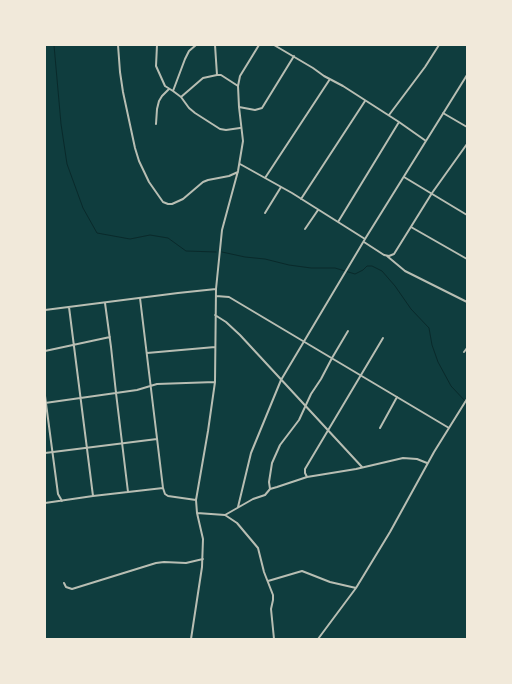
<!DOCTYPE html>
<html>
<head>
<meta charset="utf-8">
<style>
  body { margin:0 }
  #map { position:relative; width:512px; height:684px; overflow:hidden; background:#0f3d3e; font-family:Jost,sans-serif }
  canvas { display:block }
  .frame { position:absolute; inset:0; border:46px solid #f1e9da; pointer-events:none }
</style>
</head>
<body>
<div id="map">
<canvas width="512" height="684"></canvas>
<div class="frame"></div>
</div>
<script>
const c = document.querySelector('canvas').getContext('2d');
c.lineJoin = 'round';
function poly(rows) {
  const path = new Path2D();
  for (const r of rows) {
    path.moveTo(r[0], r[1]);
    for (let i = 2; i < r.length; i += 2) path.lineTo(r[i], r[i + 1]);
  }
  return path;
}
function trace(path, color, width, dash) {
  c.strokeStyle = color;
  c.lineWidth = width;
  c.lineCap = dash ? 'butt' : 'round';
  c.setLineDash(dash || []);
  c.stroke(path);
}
trace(poly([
  [54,45,61,124,67,164,83,208,97,233,130,239,150,235,168,238,186,251,216,252],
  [222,252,245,257,265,259,289,265,311,268,335,268,355,274,363,270,367,266,372,266,382,271,395,286,411,309,429,328,432,345,438,362,451,386,467,403]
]), '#0a2a2b', 1);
trace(poly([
  [118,45,120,72,123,92,135,148,139,161,149,182,163,202,168,204,172,204,183,199,203,182,208,180,229,176,238,172],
  [157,45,156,66,165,86,173,91],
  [196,45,189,51,185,59,173,91,181,97,189,108,195,113,220,129,226,130,240,128],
  [215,45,217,75],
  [274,45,313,68,324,76,343,86,399,122,426,141],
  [181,97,203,78,217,75,221,75,238,86],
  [239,107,255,110,262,108,294,56],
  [443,113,467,127],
  [389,115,425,67,439,45],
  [156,124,157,109,159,101,162,96,169,89],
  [240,164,292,193,365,239,467,75],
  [404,177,467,215],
  [265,178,330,79],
  [301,199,365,101],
  [265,213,281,187],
  [338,222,399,122],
  [411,227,467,259],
  [305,229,318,210],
  [364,242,384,255,389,256,394,254,432,193,467,144],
  [387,256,405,271,467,302],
  [216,296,229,297,449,428],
  [140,298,163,488],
  [105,303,111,347,116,393,128,492],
  [69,307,93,496],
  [45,310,178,293,216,289],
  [215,315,226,322,240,335,362,467],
  [45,351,110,337],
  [464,352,467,348],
  [147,353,215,347],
  [45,396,58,494,62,501],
  [45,403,137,390,157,384,215,382],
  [380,428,397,397],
  [45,453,157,439],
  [307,477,305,473,305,469,383,338],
  [270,489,269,482,272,463,280,445,299,420,311,394,321,379,332,358,348,331],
  [45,503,93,496,163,488,165,494,168,496,196,500],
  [238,507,251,453,281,380,365,239],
  [197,513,225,515,253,499,265,495,270,489,277,487,307,477,356,469,403,458,417,459,427,463],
  [225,515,237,523,258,548,264,572,273,595,273,600,271,609,274,639],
  [268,581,302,571,330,582,356,588],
  [64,583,66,587,72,589,156,563,164,562,186,563,203,559],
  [191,639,202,567,203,539,197,513,196,500,208,431,215,382,216,289,222,230,238,171,243,141,239,107,238,86,240,76,259,45],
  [318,639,356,588,390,532,434,452,467,399]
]), '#b8beb3', 2);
</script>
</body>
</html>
